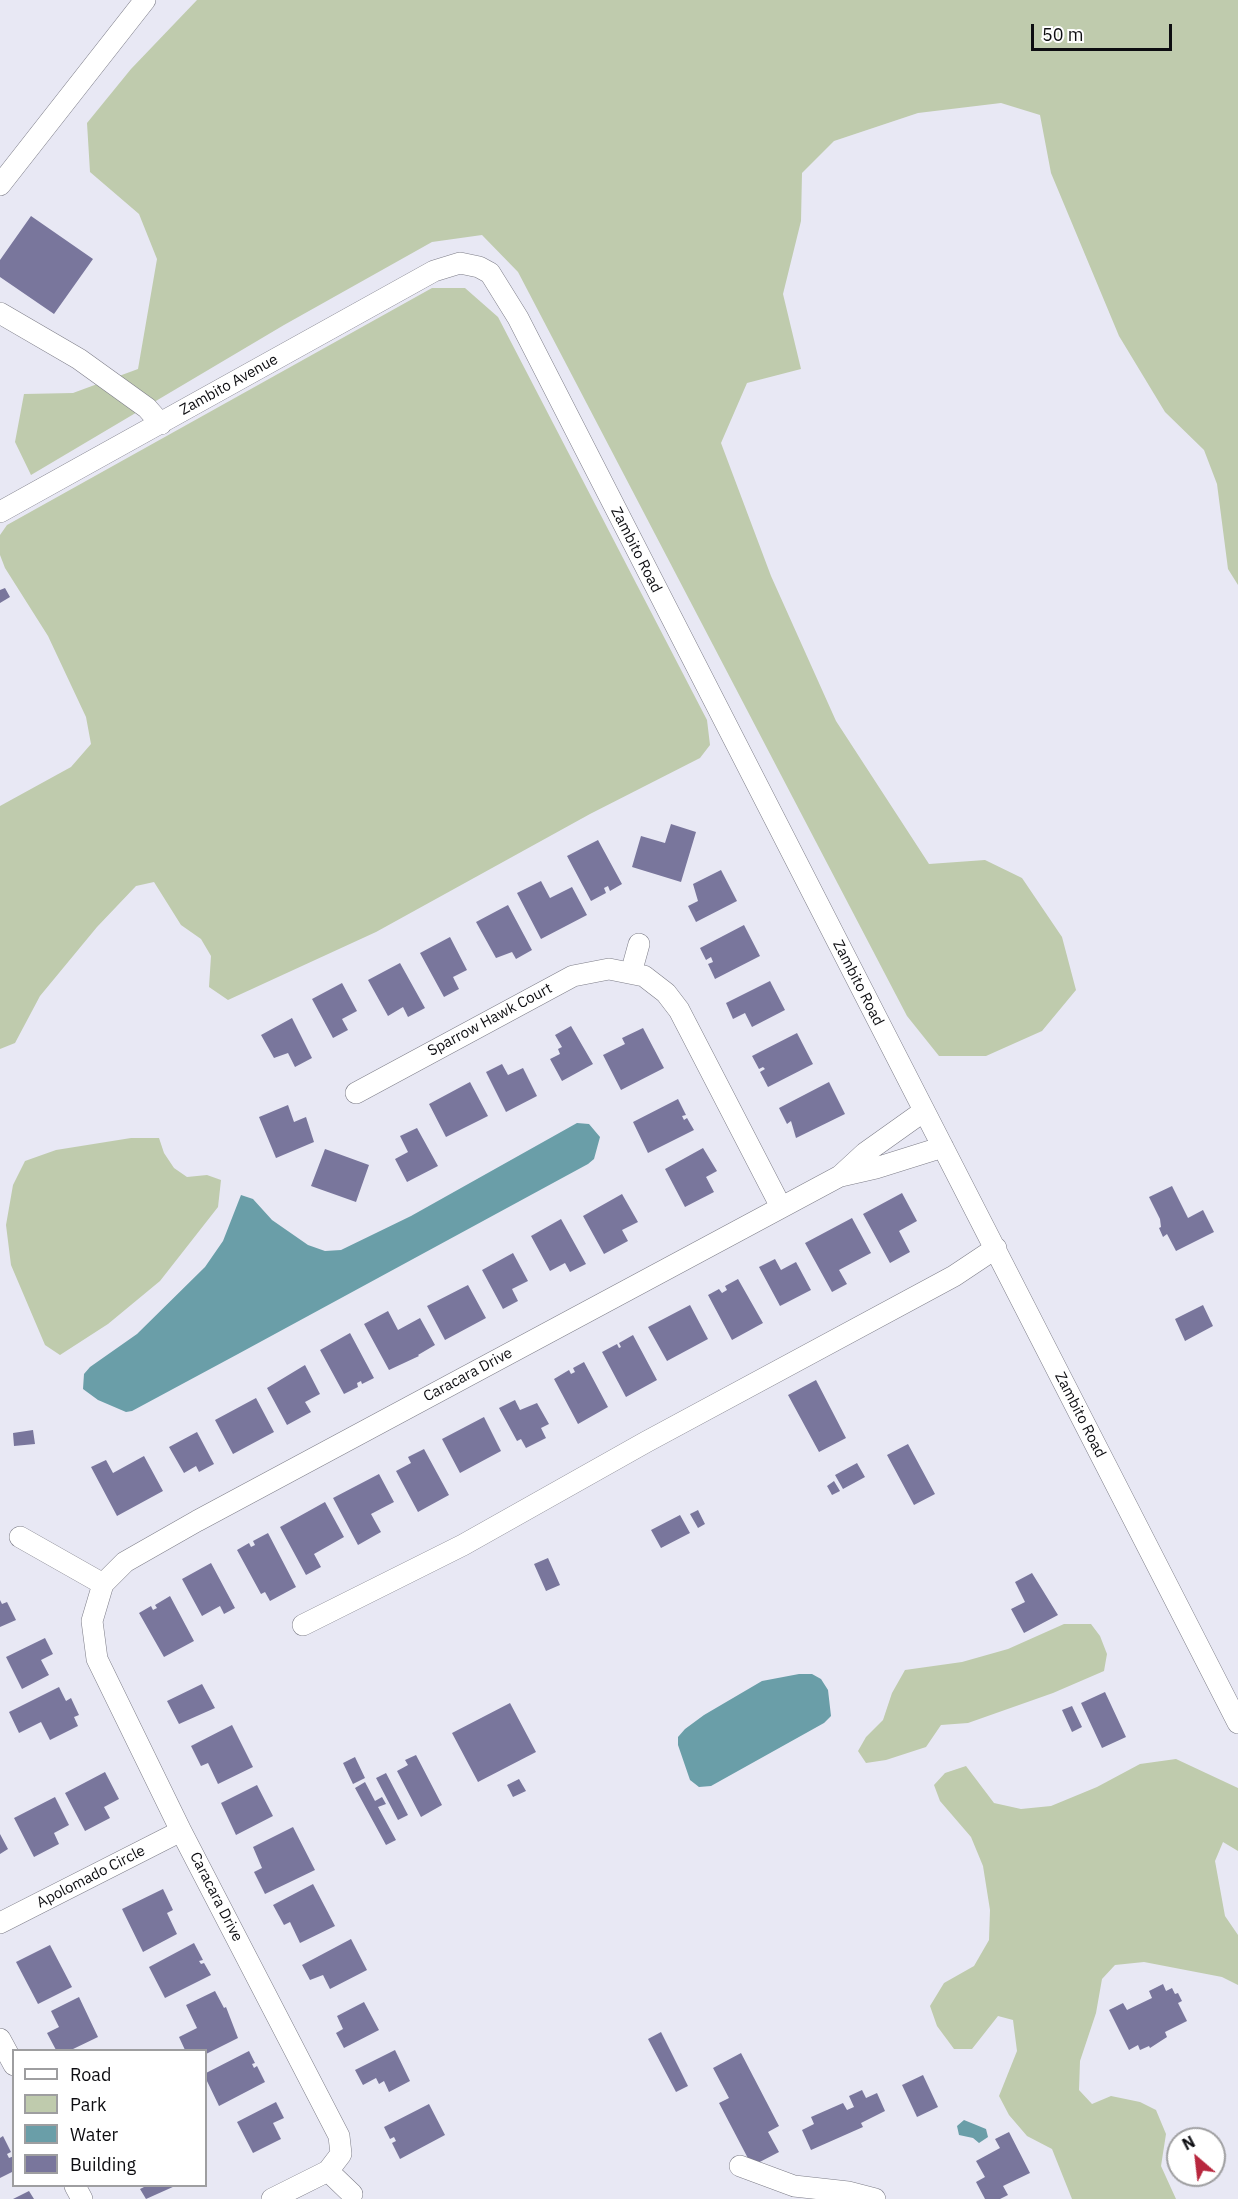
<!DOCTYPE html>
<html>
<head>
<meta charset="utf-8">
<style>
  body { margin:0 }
  #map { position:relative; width:1238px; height:2199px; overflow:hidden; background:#e8e8f4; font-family:"IBM Plex Sans",sans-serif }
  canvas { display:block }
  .legend { position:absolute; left:12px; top:2049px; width:195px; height:138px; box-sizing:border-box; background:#fff; border:2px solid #9e9ea0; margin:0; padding:8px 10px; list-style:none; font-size:18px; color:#0d0d11 }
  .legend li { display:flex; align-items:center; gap:12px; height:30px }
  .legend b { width:30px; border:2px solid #9e9ea0 }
  .north { position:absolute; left:1166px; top:2127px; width:60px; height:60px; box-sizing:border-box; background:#fff; border:2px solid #9e9ea0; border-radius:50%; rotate:332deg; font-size:16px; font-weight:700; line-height:24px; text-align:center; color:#0d0d11 }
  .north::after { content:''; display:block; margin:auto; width:21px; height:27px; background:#b8273e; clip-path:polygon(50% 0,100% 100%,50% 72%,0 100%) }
  .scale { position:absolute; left:1031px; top:24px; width:141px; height:27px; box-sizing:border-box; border:3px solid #0d0d11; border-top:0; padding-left:8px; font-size:18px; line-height:21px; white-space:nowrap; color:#0d0d11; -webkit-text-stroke:4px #fff; paint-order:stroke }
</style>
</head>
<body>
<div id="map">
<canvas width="1238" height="2199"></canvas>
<ul class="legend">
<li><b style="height:8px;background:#fff"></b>Road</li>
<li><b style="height:16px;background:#bfcbad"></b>Park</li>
<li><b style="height:16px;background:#6a9ea8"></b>Water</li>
<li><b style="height:16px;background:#79769c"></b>Building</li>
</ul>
<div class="north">N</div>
<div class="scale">50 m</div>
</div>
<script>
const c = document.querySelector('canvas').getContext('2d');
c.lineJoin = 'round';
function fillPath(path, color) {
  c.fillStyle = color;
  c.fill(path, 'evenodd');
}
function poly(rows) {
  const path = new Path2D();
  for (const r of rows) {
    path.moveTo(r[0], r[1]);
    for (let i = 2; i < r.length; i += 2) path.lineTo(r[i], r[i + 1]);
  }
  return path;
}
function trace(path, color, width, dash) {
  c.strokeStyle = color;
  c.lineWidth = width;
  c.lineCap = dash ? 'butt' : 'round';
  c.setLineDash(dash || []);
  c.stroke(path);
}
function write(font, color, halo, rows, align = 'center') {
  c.font = font + ' "IBM Plex Sans",sans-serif';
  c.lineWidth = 4.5;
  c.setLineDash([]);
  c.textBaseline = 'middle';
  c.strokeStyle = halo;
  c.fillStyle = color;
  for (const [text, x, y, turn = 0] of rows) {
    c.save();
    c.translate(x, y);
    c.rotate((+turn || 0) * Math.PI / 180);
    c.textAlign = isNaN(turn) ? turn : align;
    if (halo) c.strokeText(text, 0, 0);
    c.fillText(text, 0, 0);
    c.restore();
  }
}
fillPath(poly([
  [197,0,1238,0,1238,585,1228,569,1217,484,1204,450,1165,412,1119,336,1051,173,1040,115,1001,103,918,113,834,141,802,173,801,221,783,294,801,369,747,383,721,443,771,576,836,721,929,864,985,860,1022,878,1062,937,1076,990,1042,1031,986,1056,939,1056,907,1016,518,272,482,235,432,242,284,325,31,475,15,442,24,394,73,393,138,369,157,259,139,214,90,172,87,123,131,69],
  [432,288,465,288,498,317,707,720,710,745,700,758,590,814,376,932,228,1000,209,987,211,956,201,939,181,925,154,882,136,886,97,927,40,996,15,1043,0,1049,0,806,71,767,91,744,86,717,48,636,5,568,0,555,0,535,7,525],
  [131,1138,159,1138,164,1153,174,1168,187,1177,207,1175,221,1180,218,1207,160,1281,108,1324,60,1355,45,1345,11,1265,6,1225,13,1185,25,1161,56,1150],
  [1064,1624,1091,1624,1100,1636,1107,1654,1104,1671,1053,1693,968,1723,941,1725,926,1747,886,1760,866,1763,858,1751,866,1737,883,1720,892,1693,905,1670,962,1662,1008,1649],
  [1176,1759,1238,1788,1238,1851,1223,1842,1215,1861,1225,1916,1238,1935,1238,1985,1222,1977,1144,1962,1115,1965,1102,1979,1096,2013,1080,2061,1079,2090,1092,2104,1111,2096,1140,2102,1156,2110,1166,2134,1161,2166,1176,2199,1072,2199,1052,2149,1027,2136,1009,2115,999,2096,1017,2051,1013,2020,998,2016,972,2049,954,2049,937,2026,930,2006,944,1983,974,1966,989,1940,990,1910,983,1866,971,1837,940,1801,934,1785,945,1773,966,1766,994,1803,1021,1809,1051,1806,1097,1787,1140,1764]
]), '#bfcbad');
fillPath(poly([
  [577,1123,589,1124,600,1137,594,1159,588,1164,238,1354,132,1411,126,1412,98,1400,83,1389,84,1374,90,1367,137,1334,205,1267,223,1241,241,1195,253,1199,272,1220,308,1245,325,1251,341,1250,411,1216],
  [799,1674,812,1674,821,1679,828,1690,831,1716,824,1723,711,1786,699,1787,690,1780,678,1745,678,1737,685,1729,704,1715,762,1681],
  [964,2120,986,2129,988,2137,979,2143,973,2138,959,2135,957,2126]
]), '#6a9ea8');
fillPath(poly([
  [31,216,93,259,54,314,0,277,0,260],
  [5,588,10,597,0,603,0,590],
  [671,824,696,832,681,882,632,867,641,836,665,843],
  [598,840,622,884,610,891,608,886,604,888,606,893,591,901,567,856],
  [721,870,737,901,696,922,688,906,698,901,693,884],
  [541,881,550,898,572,887,587,915,541,939,517,893],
  [508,905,532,950,516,959,512,952,496,958,476,922],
  [744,925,760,956,715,979,708,964,713,962,711,957,706,960,700,948],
  [450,937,467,970,453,977,459,989,444,997,420,953],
  [400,963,425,1008,408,1017,403,1007,388,1016,368,980],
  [770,981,785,1010,752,1027,745,1013,733,1019,726,1003],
  [342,983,357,1011,342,1019,348,1030,333,1038,312,999],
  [292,1018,312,1058,295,1067,288,1053,274,1058,261,1035],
  [571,1026,593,1064,562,1081,550,1059,560,1054,558,1049,562,1047,555,1035],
  [643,1028,664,1068,621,1090,603,1055,625,1044,622,1038],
  [797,1033,813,1064,768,1087,760,1072,765,1069,763,1067,759,1069,752,1056],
  [502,1064,508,1075,523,1068,537,1096,506,1112,486,1072],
  [470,1082,488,1116,446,1137,429,1104],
  [829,1082,845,1114,796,1138,791,1121,787,1124,779,1108],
  [678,1099,686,1115,682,1116,684,1120,687,1118,694,1130,648,1153,633,1122],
  [288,1105,294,1122,306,1117,314,1142,276,1158,259,1117],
  [417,1128,438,1166,407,1182,395,1159,408,1152,400,1136],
  [703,1148,717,1171,706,1177,714,1192,685,1207,665,1169],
  [325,1149,369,1165,356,1202,311,1186],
  [1172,1186,1188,1218,1203,1210,1214,1232,1176,1251,1167,1234,1163,1237,1159,1228,1161,1227,1160,1219,1149,1197],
  [902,1193,917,1221,899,1231,910,1252,890,1263,863,1214],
  [622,1194,638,1222,622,1230,628,1241,604,1254,583,1216],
  [852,1218,871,1253,839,1270,847,1284,832,1292,805,1243],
  [561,1219,586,1264,570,1272,565,1263,550,1271,531,1236],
  [513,1253,528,1281,512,1289,518,1301,503,1309,482,1270],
  [775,1259,781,1270,796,1262,811,1290,780,1306,759,1267],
  [738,1279,763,1323,732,1340,708,1295,719,1289,722,1293,727,1290,725,1286],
  [468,1285,486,1318,445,1340,427,1306],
  [690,1305,708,1339,667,1361,648,1327],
  [1203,1305,1213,1326,1185,1341,1175,1319],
  [388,1311,398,1330,420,1318,435,1345,418,1355,419,1356,389,1370,364,1324],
  [350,1333,374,1378,362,1384,361,1381,357,1383,358,1387,344,1394,320,1350],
  [633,1335,657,1380,626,1397,602,1352,617,1344,619,1348,621,1347,619,1343],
  [584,1362,608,1407,578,1424,554,1379,569,1370,571,1374,575,1372,573,1368],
  [305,1365,320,1394,305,1402,311,1412,287,1425,267,1388],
  [816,1380,846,1438,819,1452,788,1395],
  [256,1398,274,1432,233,1454,215,1420],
  [515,1400,520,1410,537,1403,549,1424,541,1428,546,1438,526,1448,521,1439,517,1441,499,1408],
  [484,1417,501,1451,460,1473,442,1439],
  [33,1430,35,1444,14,1446,13,1433],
  [197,1432,214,1464,199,1472,196,1466,184,1473,169,1447],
  [908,1444,935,1494,914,1505,887,1455],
  [424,1449,449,1495,418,1512,396,1471,411,1463,408,1457],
  [144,1456,163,1491,117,1516,91,1467,106,1460,113,1473],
  [857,1463,865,1477,843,1489,835,1475],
  [379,1474,394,1502,371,1514,381,1532,358,1545,333,1498],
  [834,1481,840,1491,832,1495,827,1486],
  [325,1502,344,1537,314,1554,321,1567,306,1575,280,1527],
  [698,1510,705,1524,698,1528,690,1514],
  [680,1515,690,1533,661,1548,651,1530],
  [268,1533,296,1587,270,1601,265,1592,261,1594,237,1550,249,1543,251,1547,255,1545,253,1541],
  [548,1558,560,1585,546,1591,534,1564],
  [211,1563,235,1608,224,1614,220,1606,202,1616,182,1579],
  [1032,1573,1058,1615,1024,1633,1011,1609,1025,1602,1015,1582],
  [170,1596,194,1641,164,1657,139,1613,151,1606,153,1610,157,1608,155,1605],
  [0,1600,2,1604,7,1602,16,1620,0,1627],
  [45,1638,53,1654,41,1660,49,1675,22,1689,6,1657],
  [202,1684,215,1708,179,1724,167,1701],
  [59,1687,66,1701,71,1698,79,1715,74,1717,78,1726,50,1740,41,1722,19,1733,9,1712],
  [1105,1692,1126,1737,1102,1748,1081,1703],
  [510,1703,536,1752,478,1782,452,1733],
  [1072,1706,1082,1727,1072,1732,1062,1710],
  [232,1725,253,1767,218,1784,208,1763,201,1766,191,1746],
  [416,1755,442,1805,421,1817,397,1771,408,1765,405,1760],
  [355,1757,365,1778,353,1784,343,1763],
  [105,1772,119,1799,104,1807,110,1818,85,1831,65,1793],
  [386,1773,408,1815,398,1820,376,1778],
  [519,1779,526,1791,513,1797,507,1785],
  [365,1782,375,1801,382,1797,386,1804,378,1807,396,1840,386,1845,355,1788],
  [257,1785,273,1816,236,1835,221,1803],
  [55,1797,69,1825,54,1833,59,1844,34,1857,14,1818],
  [293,1827,315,1870,265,1894,254,1872,262,1868,253,1847],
  [0,1834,8,1849,0,1854],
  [313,1884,335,1926,300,1943,290,1922,284,1925,273,1905],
  [163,1889,173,1910,167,1913,177,1934,143,1952,122,1909],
  [351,1939,367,1970,330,1989,323,1975,310,1980,302,1965],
  [194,1943,203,1960,199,1961,201,1964,204,1963,211,1975,165,1998,149,1967],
  [50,1945,72,1987,38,2004,16,1962],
  [1163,1984,1166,1991,1172,1988,1175,1994,1178,1993,1182,2001,1178,2003,1187,2021,1165,2032,1167,2037,1150,2048,1149,2046,1140,2050,1138,2045,1129,2050,1109,2010,1123,2003,1127,2010,1152,1998,1149,1991],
  [215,1991,224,2008,226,2007,238,2038,206,2054,206,2050,185,2050,179,2037,197,2028,186,2005],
  [79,1997,98,2037,71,2050,56,2050,47,2033,59,2027,51,2011],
  [364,2002,379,2030,344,2048,336,2033,343,2029,337,2016],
  [661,2032,688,2086,676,2092,648,2039],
  [395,2050,410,2081,389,2092,384,2081,379,2084,376,2078,363,2085,355,2070],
  [249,2051,255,2063,252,2064,254,2068,257,2066,265,2082,219,2106,206,2079,206,2073],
  [741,2053,779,2126,768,2132,779,2152,752,2166,719,2103,729,2098,713,2068],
  [923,2075,938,2107,917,2117,902,2085],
  [862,2090,866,2098,877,2093,885,2111,861,2123,863,2127,811,2150,802,2130,814,2124,811,2117,843,2103,847,2110,854,2107,849,2096],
  [276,2102,284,2118,273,2123,281,2139,253,2153,237,2122],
  [429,2104,445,2135,400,2159,392,2143,396,2141,394,2137,390,2139,384,2127],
  [1009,2132,1030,2173,1003,2186,1008,2195,1000,2199,985,2199,976,2182,985,2177,976,2161,1000,2148,995,2139],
  [3,2136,11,2152,7,2154,9,2158,14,2156,14,2171,0,2178,0,2138],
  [146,2186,175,2186,146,2199,140,2189],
  [29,2191,34,2199,13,2199]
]), '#79769c');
const minor = poly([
  [0,185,145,0],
  [0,313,79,359,147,408,161,424],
  [0,512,434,271,460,263,479,267,490,273,518,318,1238,1723],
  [631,973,639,944],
  [356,1093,573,976,609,969,644,976,666,993,679,1010,781,1207],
  [841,1176,876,1168,943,1147],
  [20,1537,103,1584],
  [303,1625,463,1545,646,1442,954,1276,996,1248],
  [0,1923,181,1831],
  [0,2039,14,2065],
  [740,2166,794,2186,848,2192,875,2199],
  [75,2186,82,2199],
  [352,2194,328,2171,341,2154,339,2136,181,1831,97,1659,92,1621,103,1584,125,1562,197,1521,840,1176,865,1153,924,1111],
  [272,2199,328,2171]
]);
trace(minor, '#7d7d88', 22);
trace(minor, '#fff', 21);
write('15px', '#0d0d11', '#fff', [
  ["Zambito Avenue",229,385,-29],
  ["Zambito Road",636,550,63],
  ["Zambito Road",858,983,63],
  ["Sparrow Hawk Court",490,1020,-28],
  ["Caracara Drive",468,1375,-28],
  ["Zambito Road",1080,1415,63],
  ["Apolomado Circle",91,1877,-27],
  ["Caracara Drive",216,1897,63]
]);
</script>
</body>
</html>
